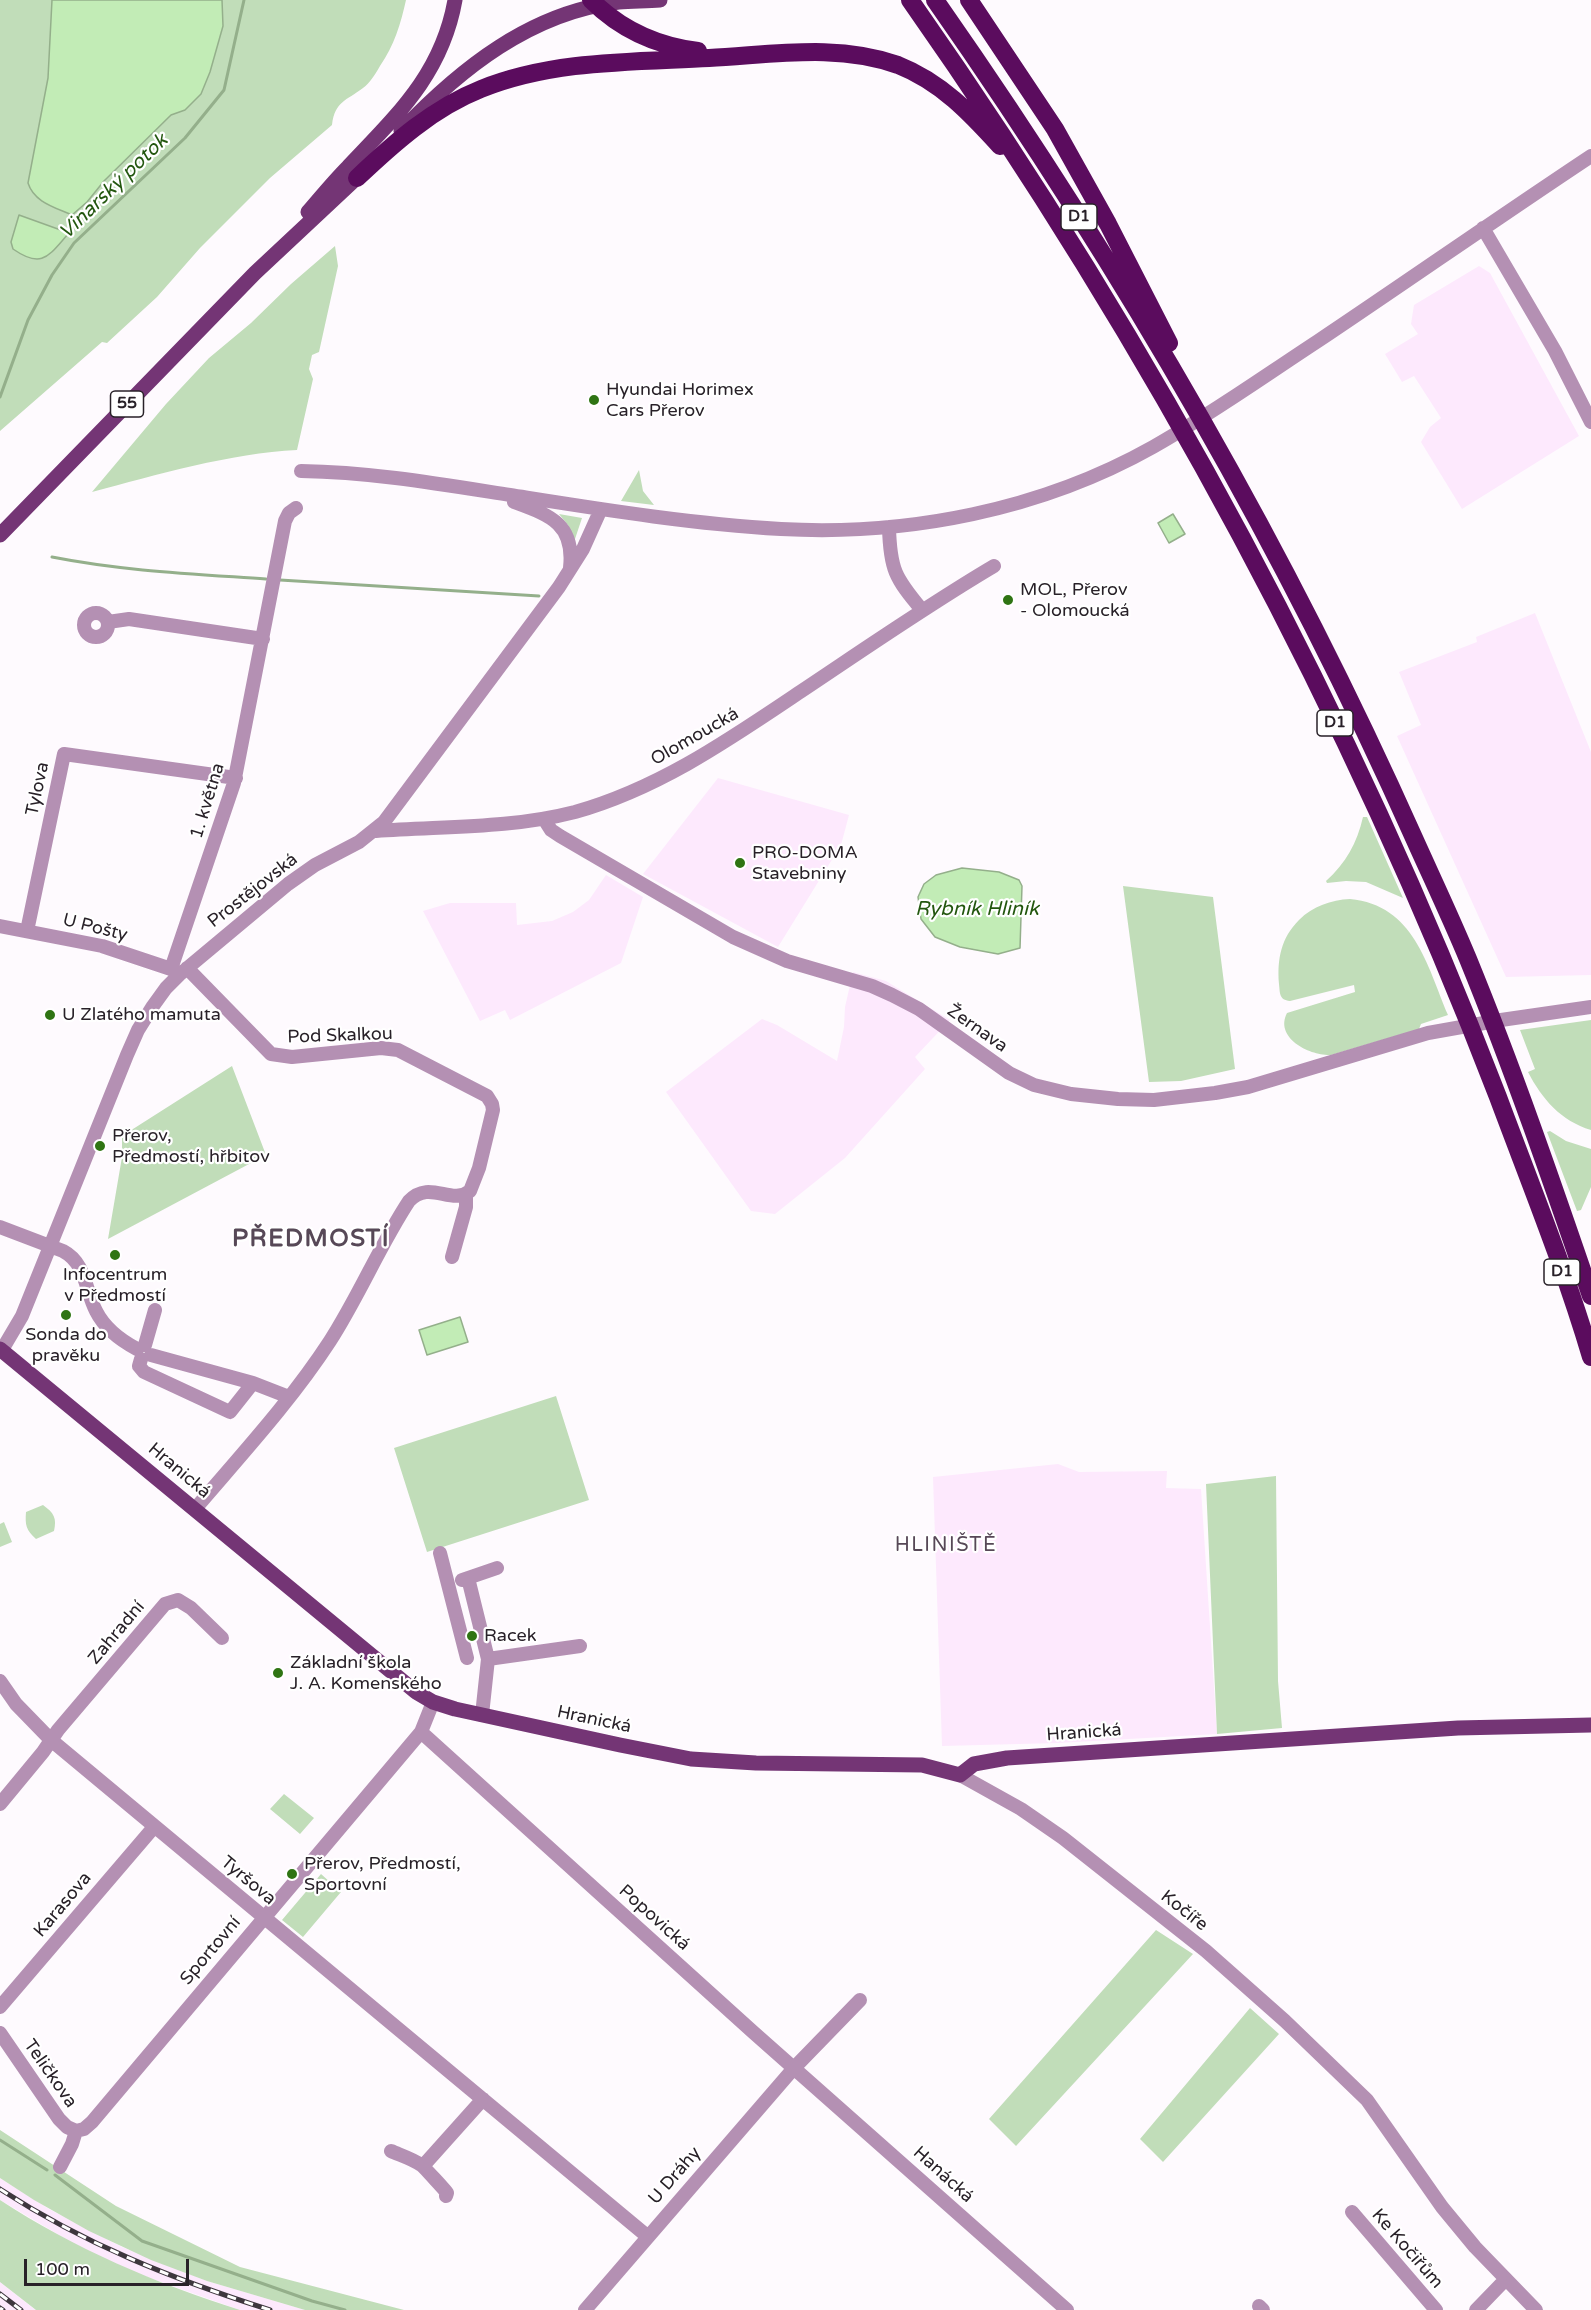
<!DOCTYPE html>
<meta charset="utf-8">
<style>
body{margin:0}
#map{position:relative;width:1591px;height:2310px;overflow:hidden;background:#fefafe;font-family:"Varela Round",sans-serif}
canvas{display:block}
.scale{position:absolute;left:24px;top:2259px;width:165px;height:27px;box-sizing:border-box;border:3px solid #282128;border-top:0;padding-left:8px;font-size:18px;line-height:21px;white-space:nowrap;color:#282128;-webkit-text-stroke:4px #fff;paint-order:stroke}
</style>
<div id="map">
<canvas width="1591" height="2310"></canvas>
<div class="scale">100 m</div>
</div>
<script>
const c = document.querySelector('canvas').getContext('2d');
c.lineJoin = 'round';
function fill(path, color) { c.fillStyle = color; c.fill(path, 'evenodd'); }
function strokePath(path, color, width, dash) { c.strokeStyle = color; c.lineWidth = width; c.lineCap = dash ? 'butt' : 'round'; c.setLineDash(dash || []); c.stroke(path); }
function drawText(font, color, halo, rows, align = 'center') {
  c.font = font + ' "Varela Round",sans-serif'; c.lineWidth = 4.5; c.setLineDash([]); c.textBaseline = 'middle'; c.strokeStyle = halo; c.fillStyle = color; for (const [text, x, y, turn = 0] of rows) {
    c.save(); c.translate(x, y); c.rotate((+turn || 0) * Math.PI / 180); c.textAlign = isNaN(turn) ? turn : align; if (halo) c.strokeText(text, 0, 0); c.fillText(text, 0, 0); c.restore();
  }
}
const built = new Path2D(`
 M1479,266L1490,273L1579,436L1462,509L1421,442L1430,427L1441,418L1414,376L1402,382L1385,354L1418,334L1411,324L1414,305Z
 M1535,613L1591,752V975L1506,977L1397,736L1421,725L1399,672L1477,642L1476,637Z
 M718,778L849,815L841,845L778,947L643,874Z
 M606,875L643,897L621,963L510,1020L505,1010L480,1021L423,911L450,903H516L517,925L552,921L573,912L589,900Z
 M853,972L886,981L950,1020L915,1057L925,1069L845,1158L775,1214L751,1211L666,1092L762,1019L777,1025L837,1061L844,1027L845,1007Z
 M1058,1464L1079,1472L1167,1471L1166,1488L1201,1489L1217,1734L1058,1743L942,1746L933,1477Z
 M0,2178L49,2209L122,2247L207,2281L305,2310H240L144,2276L81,2248L0,2200Z
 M0,2282L33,2308L36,2310H0Z`);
const green = new Path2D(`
 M0,0H52L48,78L28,183L87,202L104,181L171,115L185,110L201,94L210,72L223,26L222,0H406C401,23 394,46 380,66C376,73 370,83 363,88C346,101 335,101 332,125L270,178L200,248L157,297L107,343L102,342L0,431Z
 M335,246L338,266L319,352L312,355L309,369L313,379L297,450C231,453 156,475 92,492L166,404L209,358L251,323L291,284Z
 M639,470L643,491L654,505L621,501Z
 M559,514L582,518L574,542L568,525Z
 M1363,817H1367L1403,898L1366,882L1346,881L1327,883L1326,881C1346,863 1357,843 1363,817Z
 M1123,886L1213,897L1235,1069L1181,1081L1149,1082Z
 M1350,899C1414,905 1427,965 1448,1015L1421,1024L1419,1029L1331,1055C1310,1056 1274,1038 1287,1013L1355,992L1354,985L1290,1001C1279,1000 1280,993 1279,984C1277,959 1281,938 1299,920C1313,906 1331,900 1350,899Z
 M1591,1020V1130C1561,1121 1542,1099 1528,1072L1535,1069L1520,1030Z
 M232,1066L266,1155L108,1239L122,1157V1136Z
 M1550,1131L1566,1141L1591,1149V1187L1581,1210L1577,1211L1547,1132Z
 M556,1396L589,1500L427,1552L394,1448Z
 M1276,1476L1278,1681L1282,1728L1217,1734L1206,1484Z
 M43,1505C54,1513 57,1518 54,1531L36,1539C26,1530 25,1525 26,1512Z
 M4,1522L12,1542L0,1547V1524Z
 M284,1794L314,1818L300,1834L270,1809Z
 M321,1874L341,1892L303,1937L282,1920Z
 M1156,1930L1193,1954L1016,2146L989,2119Z
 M1250,2008L1279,2034L1163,2162L1140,2139Z
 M0,2130L116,2206L240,2267L404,2310H305L207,2281L151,2260L89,2231L34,2200L0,2178Z
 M0,2200C75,2249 155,2283 240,2310H36L0,2282Z`);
const water = new Path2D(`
 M52,0H222L223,26L210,72L201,94L185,110L171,115L104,181L87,202L72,215C54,207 34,202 28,183L48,78Z
 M19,215L69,233C49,255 43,270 13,249L11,242Z
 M1173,514L1185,534L1169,543L1158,523Z
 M962,868L999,872L1019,880L1022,886L1020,948L998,954L960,947L935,937L921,919L918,897L924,884L936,875Z
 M460,1317L468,1342L427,1355L419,1330Z`);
const stream = new Path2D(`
 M0,397L28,320L52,275L74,243L185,138L224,90L244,0
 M52,557C123,571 194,574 266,579
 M280,580L539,596
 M0,2140L47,2170
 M55,2175L142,2241L312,2301L345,2310`);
const minor = new Path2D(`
 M1483,228L1555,351L1591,422
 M301,471C371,472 440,484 510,495C599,509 690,524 781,529C908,536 1041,510 1153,447C1210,415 1263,377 1318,341C1409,280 1499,217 1591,156
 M514,502C549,515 575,523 570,568
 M889,527C890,569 895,578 922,610
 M84 625a12 12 0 1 1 24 0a12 12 0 1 1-24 0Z
 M108,622L129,619L263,639
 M544,819L551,830L560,836L733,937L787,961L872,986L892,995L919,1009L1009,1073L1034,1085L1071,1094L1118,1099L1154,1100L1215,1093L1248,1087L1428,1033L1501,1020L1591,1007
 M376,831C442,826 509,829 575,812C660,788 730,739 803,690C866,648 928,605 994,566
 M0,926L102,946L171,969L178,973
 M27,931L64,754L236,778
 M187,968L271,1054L292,1057L381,1048L398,1050L487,1096L492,1104L493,1110L479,1168L470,1191C451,1206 430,1179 409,1201C380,1245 359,1296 330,1341C291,1401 241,1455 195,1509
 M171,969L234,783L285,521L289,513L296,508
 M0,1227L63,1251C86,1263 85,1290 96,1311C105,1329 120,1340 137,1349
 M452,1257L466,1207V1194
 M145,1345L155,1310
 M2,1350L22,1316L127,1055L138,1030L153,1006L166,988L179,975L288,884L315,865L359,842L384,822L559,587L583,549L601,509
 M151,1355L253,1383L289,1397
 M141,1359L139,1366L144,1372L230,1412L253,1383
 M440,1553L467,1658
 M468,1578L488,1659L482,1715
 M462,1580L497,1568
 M488,1659L580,1646
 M0,1681L16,1704L51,1740L647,2236
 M421,1732L753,2032L1067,2310
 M960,1775L1021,1809L1063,1838L1206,1951L1285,2021L1367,2100L1442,2207L1475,2247L1536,2310
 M0,1804L43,1752L58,1730L165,1604L178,1600L191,1608L222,1638
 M0,2007L154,1827
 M0,2033L59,2119L67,2127L76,2131
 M76,2131L84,2129L92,2122L421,1732L433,1702
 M391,2151C400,2155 413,2159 421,2165C423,2166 446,2191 447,2193L446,2196
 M423,2166L483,2099
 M60,2167L72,2144L76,2131
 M1352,2212L1436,2310
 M1259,2306L1263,2310
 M585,2310L794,2068L860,2000
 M1476,2310L1506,2279`);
const major = new Path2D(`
 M401,131C460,69 531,12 619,2C633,1 647,1 660,0
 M308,212C321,197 334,181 348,167C397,115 442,74 455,0
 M0,535L255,273L364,171
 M0,1349L416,1692L433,1702L455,1709L620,1745L691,1759L756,1763L922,1765L960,1775L974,1764L1007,1758L1458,1728L1591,1725`);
const highway = new Path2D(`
 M591,0C621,30 657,46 698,51
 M910,0C1149,340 1349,709 1498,1097C1530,1183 1565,1269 1591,1357
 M935,0C1120,264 1283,544 1414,838C1432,878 1451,918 1468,959C1513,1069 1552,1182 1591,1296
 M969,0L1055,129L1108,224L1169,343
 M357,178C394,143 433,108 481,89C553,60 633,62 709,58C772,55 837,43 898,65C941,82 970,113 1000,146`);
const rail = new Path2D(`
 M0,2189C86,2245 173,2279 270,2310
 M0,2294L21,2310
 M0,2308L3,2310`);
const markers = [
 [594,400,6,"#2f7413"],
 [1008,600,6,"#2f7413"],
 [740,863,6,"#2f7413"],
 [50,1015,6,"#2f7413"],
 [100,1146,6,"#2f7413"],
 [115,1255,6,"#2f7413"],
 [66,1315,6,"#2f7413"],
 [472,1636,6,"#2f7413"],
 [278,1673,6,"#2f7413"],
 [292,1874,6,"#2f7413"]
];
const shields = [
 [1079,217,36],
 [127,404,33],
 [1335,723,36],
 [1562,1272,36]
];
const shieldNames = [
 ["D1",1079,217],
 ["55",127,404],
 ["D1",1335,723],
 ["D1",1562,1272]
];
const poiNames = [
 ["Hyundai Horimex",606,390],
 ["Cars Přerov",606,411],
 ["MOL, Přerov",1020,590],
 ["- Olomoucká",1020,611],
 ["PRO-DOMA",752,853],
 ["Stavebniny",752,874],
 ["U Zlatého mamuta",62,1015],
 ["Přerov,",112,1136],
 ["Předmostí, hřbitov",112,1157],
 ["Infocentrum",115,1275,"center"],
 ["v Předmostí",115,1296,"center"],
 ["Sonda do",66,1335,"center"],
 ["pravěku",66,1356,"center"],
 ["Racek",484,1636],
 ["Základní škola",290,1663],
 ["J. A. Komenského",290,1684],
 ["Přerov, Předmostí,",304,1864],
 ["Sportovní",304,1885]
];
const streetNames = [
 ["Olomoucká",695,737,-30],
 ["Tylova",38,789,-78],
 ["1. května",208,801,-73],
 ["Prostějovská",253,891,-38],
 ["U Pošty",95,928,14],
 ["Žernava",977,1029,35],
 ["Pod Skalkou",340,1036,-2],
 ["Hranická",179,1471,40],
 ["Zahradní",117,1633,-50],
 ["Hranická",594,1720,12],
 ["Hranická",1084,1733,-4],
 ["Tyršova",248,1881,40],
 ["Karasova",63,1905,-50],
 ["Kočíře",1184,1911,38],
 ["Popovická",654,1918,42],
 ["Sportovní",211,1951,-50],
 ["Teličkova",50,2074,55],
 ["Hanácká",943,2175,42],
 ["U Dráhy",675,2176,-49],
 ["Ke Kočiřům",1407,2249,49]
];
const waterNames = [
 ["Vinarský potok",114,187,-44],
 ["Rybník Hliník",977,910]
];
const neighbourhoodNames = [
 ["HLINIŠTĚ",946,1546]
];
const districtNames = [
 ["PŘEDMOSTÍ",311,1240]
];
fill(built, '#fde9fd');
fill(green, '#c1ddb9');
fill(water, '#c2ecb6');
strokePath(water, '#94af8b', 1.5);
strokePath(stream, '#94af8b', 3);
strokePath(minor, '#b490b3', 14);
strokePath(major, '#743575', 15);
strokePath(highway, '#5b0c5e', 18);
strokePath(rail, '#3e373e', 5);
strokePath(rail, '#fff', 3, [9]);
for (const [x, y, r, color] of markers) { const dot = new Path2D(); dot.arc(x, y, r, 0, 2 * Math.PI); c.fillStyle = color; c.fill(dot); strokePath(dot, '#fff', 2); }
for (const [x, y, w] of shields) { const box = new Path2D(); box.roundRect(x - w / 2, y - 13, w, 26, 4.5); c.fillStyle = '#fff'; c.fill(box); strokePath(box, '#282128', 1.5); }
drawText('bold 16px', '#282128', null, shieldNames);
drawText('18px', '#282128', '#fff', poiNames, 'left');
drawText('18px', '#282128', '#fff', streetNames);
drawText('italic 20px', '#23570f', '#fff', waterNames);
c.letterSpacing = '1.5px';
drawText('20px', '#574857', '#fff', neighbourhoodNames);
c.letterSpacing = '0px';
c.letterSpacing = '1.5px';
drawText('bold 24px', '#574857', '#fff', districtNames);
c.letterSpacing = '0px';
</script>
